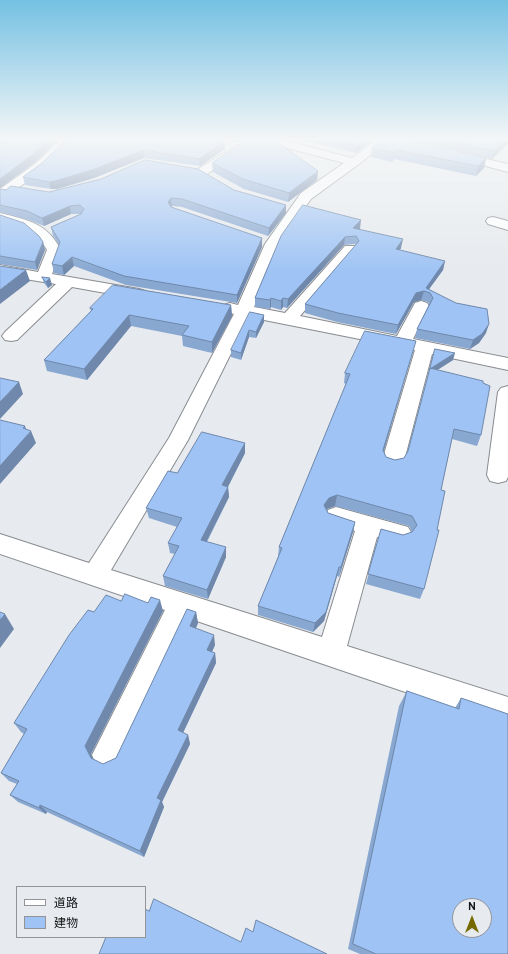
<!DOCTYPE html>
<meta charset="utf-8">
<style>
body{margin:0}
#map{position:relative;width:508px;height:954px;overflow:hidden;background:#e7eaee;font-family:Overpass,"Noto Sans JP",sans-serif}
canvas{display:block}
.legend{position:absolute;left:16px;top:886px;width:130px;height:52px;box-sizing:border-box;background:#e7eaee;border:1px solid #929498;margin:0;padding:5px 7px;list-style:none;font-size:12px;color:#131416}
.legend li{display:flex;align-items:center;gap:8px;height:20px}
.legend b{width:20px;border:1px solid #929498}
.north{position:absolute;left:452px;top:898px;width:40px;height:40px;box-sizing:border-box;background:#e7eaee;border:1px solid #929498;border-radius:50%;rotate:0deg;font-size:11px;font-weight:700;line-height:16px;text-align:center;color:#131416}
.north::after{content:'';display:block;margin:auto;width:14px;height:18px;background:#756a02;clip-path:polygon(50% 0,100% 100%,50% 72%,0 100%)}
</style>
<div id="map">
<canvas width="508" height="954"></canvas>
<ul class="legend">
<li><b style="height:5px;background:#fff"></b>道路</li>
<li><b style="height:11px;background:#9ec3f4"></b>建物</li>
</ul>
<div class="north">N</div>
</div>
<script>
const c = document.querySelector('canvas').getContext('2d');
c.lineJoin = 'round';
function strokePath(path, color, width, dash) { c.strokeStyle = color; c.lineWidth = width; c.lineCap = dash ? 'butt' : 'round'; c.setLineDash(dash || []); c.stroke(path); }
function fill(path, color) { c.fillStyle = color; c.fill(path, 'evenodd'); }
const street = new Path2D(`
 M62,139H74L43,170L4,198L0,199V189L35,164Z
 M260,139H279L352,158L378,139H390L359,164L311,199L279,244L254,307L285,313L345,246H355L357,249L300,316L397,336L415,303L421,301L427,303L429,306L413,339L508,358V370L432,354L404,461L401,467L393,469L385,467L382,461L415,350L249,317L188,440L111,570L322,637L355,531L328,522L324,516L328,510L336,507L408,527L412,534L408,541L400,544L377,537L347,646L508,697V727L188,618L119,766L108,771L97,766L92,755L165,610L0,554V534L89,563L169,438L234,314L224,311L222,308L224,305L230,303L238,305L265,244L301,193L344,163L261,141Z
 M237,145L241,146L243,148L241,150L206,175H198L196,172L198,169Z
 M456,152L508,164V172L452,157L450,155L452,153Z
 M0,213C28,220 47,223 61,250L52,274L139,289L145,291L147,294L145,297L139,299L72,287L17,340L11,341L5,340L2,336L5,332L56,284L0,275V265L38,272L47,250C37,231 19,226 0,221Z
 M493,217L508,221V230L488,224L486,221L488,218Z
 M508,386V477L506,481L498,483L490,481L487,475L498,392L501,388Z`);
const wall = new Path2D(`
 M67,139L225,141V149L200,166L144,158L94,178L57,189H51L25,185L23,177L42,163Z
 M218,139H244L237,142Z
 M298,139H375L356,153Z
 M411,139H508V143L492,159Z
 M372,148L486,158L484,168L476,176L394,159L393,162L371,157Z
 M212,163L318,171L317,180L288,202L244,189L213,172Z
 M0,189L49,192L234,190L286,205V213L268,236L182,207L172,206L171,207L262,247L237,303L126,285L74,266L64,275L54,273L52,264L59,245L53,236L51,227L81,214H71L44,226L29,220L0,212Z
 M0,215L43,242L45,250L37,270L0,264Z
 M360,229L359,230L401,248L400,250L445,261L443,270L429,289L486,333L479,343L470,349L415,338L417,329L429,304L428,302L421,300L414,302L396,334L337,322L305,313V304L356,246L355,244L344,245L287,308L283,307L281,310L271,307L270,309L255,307V298L281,236Z
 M42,277L52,285L48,288L44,283Z
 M231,305L232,316L212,353L183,346L182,336L131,326L87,380L47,371L44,360L91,311L90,308Z
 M264,315V322L256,338L249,337L241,360L231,357V350Z
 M435,349L453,360L437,370L483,383L481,435L477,446L452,439L441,490L424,589L420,599L366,584L381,529L403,535L412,532L409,526L335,506L327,509V510L328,513L355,522L353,532L339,577L337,576L324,621L313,632L258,615V606L278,557L279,547L346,384L344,383L345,373L413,351L383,451L386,457L395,460L404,458L408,451Z
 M245,443V453L228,487L229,497L207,542L226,557L208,599L165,586L163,576L175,554L170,553L168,543L177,527L149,518L146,508L177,473Z
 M121,601L163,611L91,754L93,760L103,764L116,758L196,612L198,623L196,628L215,645L212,652L215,653L216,663L183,733L188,735L190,744L162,802L164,807L144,857L47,812L46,814L18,802L10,795L17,784L9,781L1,773L24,734L21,732L14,723L94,612Z
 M407,691L455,708L461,698L508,954H360L348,949L399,706Z`);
const shadedWall = new Path2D(`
 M50,139H60L34,163L0,188V179Z
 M237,139H244L237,142Z
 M366,139H375L356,153L357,146Z
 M506,139H508V143L492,159L494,151Z
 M225,141V149L200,166L199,159Z
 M144,150V158L94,178L57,189H51L49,182Z
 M486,158L484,168L476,176L478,166Z
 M318,171L317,180L288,202L289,193Z
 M171,198L172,206L169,210L168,202Z
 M286,205V213L268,236L269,228Z
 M70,206L71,214L44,226L42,218Z
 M361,220L360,229L352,237L353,228Z
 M345,237L344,245L287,308L288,299Z
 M262,238V247L237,303V295Z
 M403,239L401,248L394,258L396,249Z
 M43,242L45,250L37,270L35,262Z
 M72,257L74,266L64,275L62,266Z
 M445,261L443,270L427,292L426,288Z
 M26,270L30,281L0,304V290Z
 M50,278L52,285L48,288L46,282Z
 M424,291L421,300L414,302L396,334L398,325L416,293Z
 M271,298V307L270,309V300Z
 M283,298V307L281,310V301Z
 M231,305L232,316L212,353V342Z
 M129,315L131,326L87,380L84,369Z
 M264,315V322L256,338V332Z
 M489,324L486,333L479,343L470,349L473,340Z
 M249,330V337L241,360V353Z
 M416,341L413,351L381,461L383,450Z
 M455,353L453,360L428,376L430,369Z
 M19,382L23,394L0,419V402Z
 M25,426L28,435L31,431L36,443L0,484V466Z
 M245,443V453L223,496L222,485Z
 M228,487L229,497L202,550L201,540Z
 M337,495L335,506L327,509L323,515L324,505L329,498Z
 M355,522L353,532L339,577L341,567Z
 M226,547V557L208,599L207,590Z
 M339,567L337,576L324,621L313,632L315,623Z
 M160,600L163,611L91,754L96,767L91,758L85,746Z
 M196,612L198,623L192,637L190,626Z
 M5,614L14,629L0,648V620Z
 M214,635L215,645L208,660L207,650Z
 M215,653L216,663L180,739L178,730Z
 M188,735L190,744L162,802L164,807L144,857L140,851L157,798Z
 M40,805L47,812L46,814L39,808Z`);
const building = new Path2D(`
 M0,139H50L32,155L0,179Z
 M67,139H214L225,141L199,159L144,150L92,170L55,181L49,182L23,177L42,163Z
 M250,139H273L318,171L289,193L243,179L212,163L243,142Z
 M329,139H366L357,146Z
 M383,139H409L486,158L478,166L395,150L394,153L372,148Z
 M443,139H506L494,151Z
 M145,160L198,169L234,190L286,205L269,228L182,199L171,198L168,202L171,207L262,238L237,295L124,276L72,257L62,266L52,264L60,242L51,227L81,214L84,209L80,205L70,206L42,218L27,211L0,205V189L6,190L11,186L49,192L101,179Z
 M303,205L361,220L353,228L403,239L396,249L445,261L426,288L456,303L487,309L489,324L482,334L473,340L417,329L433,298L430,293L424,291L416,293L398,325L338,313L305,304L359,241L356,236L345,237L288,299L283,298L281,301L271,298L270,300L255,298L281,236Z
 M0,215L24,223L39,236L43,242L35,262L0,256Z
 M0,266L26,270L0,290Z
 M42,277L50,278L46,282Z
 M113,285L231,305L212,342L182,335L189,326L129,315L84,369L44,360L93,309L90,308Z
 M250,312L264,315L256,332L249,330L241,353L231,350Z
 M365,331L416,341L383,450L386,457L395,460L404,458L408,451L430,368L483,381V383L490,386L481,435L454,429L441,490L445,491L437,530H439L424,589L368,574L381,529L403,535L412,532L417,525L412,516L337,495L329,498L324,505L328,513L355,522L341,567H339L326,612L315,623L258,606L282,548L279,547L350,374L345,373Z
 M435,349L455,353L430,369Z
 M0,378L19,382L0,402Z
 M0,420L25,426L23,428L31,431L0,466Z
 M202,432L245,443L222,485L228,487L201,540L226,547L207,590L163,576L179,546L168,543L182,518L146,508L168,471L177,473Z
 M125,594L148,603L151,597L160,600L85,746L91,758L103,764L116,758L187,609L196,612L190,626L214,635L207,650L215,653L178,730L188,735L157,798L161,800L140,851L40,805L39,808L10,795L19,781L1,773L27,729L14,723L69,635L88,610L94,612L106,595L121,601Z
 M0,612L5,614L0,620Z
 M407,691L459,709L461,698L508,714V954H376L353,944ZM460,906H484V930H460Z
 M154,899L241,942L246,928L253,932L256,920L327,954H99L106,937H145V909L149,911Z`);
strokePath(street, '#898c90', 2);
fill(street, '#fff');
fill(wall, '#88a8d2');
fill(shadedWall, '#6f88ab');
fill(building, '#9ec3f4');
strokePath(building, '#6f88ab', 1);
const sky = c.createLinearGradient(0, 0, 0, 273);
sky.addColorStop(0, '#74c1e2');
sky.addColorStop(0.51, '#f4f6f7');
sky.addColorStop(1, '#f4f6f700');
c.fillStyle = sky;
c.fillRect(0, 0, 508, 273);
</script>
